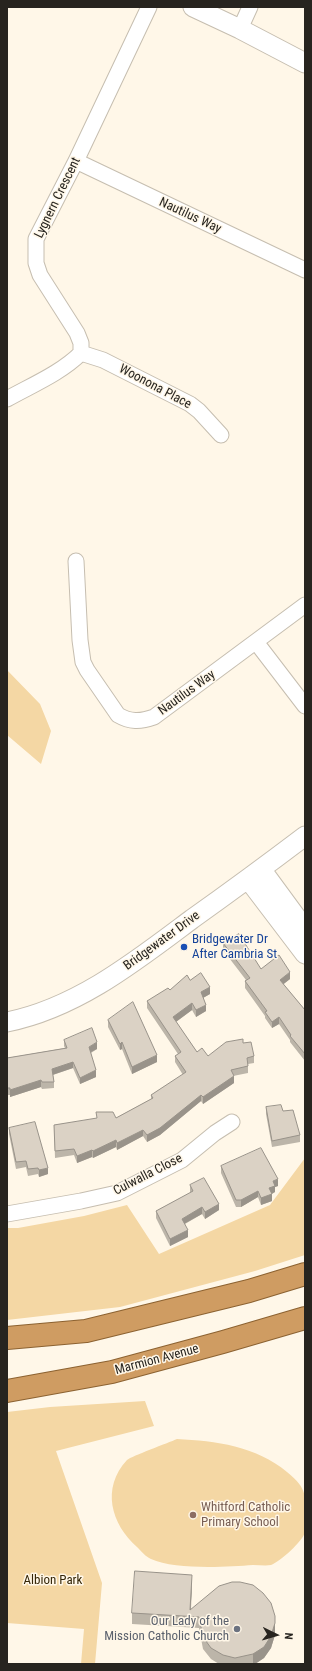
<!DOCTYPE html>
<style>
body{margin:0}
#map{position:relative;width:312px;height:1671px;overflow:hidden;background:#fff7e8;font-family:"Roboto Condensed",sans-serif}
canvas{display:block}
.frame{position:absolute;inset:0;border:8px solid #27241f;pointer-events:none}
.north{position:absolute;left:256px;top:1615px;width:40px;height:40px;-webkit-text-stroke:3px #fff7e8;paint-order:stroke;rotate:95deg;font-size:11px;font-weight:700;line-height:16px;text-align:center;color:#27241f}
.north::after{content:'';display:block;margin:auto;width:14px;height:18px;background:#27241f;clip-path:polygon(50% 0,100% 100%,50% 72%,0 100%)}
</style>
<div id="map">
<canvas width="312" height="1671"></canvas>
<div class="frame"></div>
<div class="north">N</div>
</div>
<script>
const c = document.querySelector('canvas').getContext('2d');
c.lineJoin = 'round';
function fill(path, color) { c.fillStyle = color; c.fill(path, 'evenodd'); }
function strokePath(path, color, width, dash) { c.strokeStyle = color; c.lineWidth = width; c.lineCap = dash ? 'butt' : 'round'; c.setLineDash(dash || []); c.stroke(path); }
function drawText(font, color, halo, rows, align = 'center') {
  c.font = font + ' "Roboto Condensed",sans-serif'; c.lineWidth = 3; c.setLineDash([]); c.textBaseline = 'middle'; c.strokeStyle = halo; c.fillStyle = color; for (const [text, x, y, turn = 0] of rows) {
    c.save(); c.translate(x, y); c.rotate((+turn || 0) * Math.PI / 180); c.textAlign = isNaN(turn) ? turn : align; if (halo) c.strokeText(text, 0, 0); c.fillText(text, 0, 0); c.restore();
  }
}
const green = new Path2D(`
 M7,670L40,704L51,731L41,764L7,735Z
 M305,1158V1255L255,1271L120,1307L7,1320V1228H18L84,1216L127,1205L159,1254L270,1205Z
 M145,1401L154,1426L56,1451L102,1583L95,1664H81L84,1629L7,1623V1412L50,1407Z
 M177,1439C216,1441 256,1446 287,1472C309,1490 305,1496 305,1522C305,1525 306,1529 305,1532C303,1541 280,1562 271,1565C266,1566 259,1565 253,1565C227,1567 174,1570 151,1559C146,1557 141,1551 137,1547C111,1524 101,1488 127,1460C132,1456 168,1443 177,1439Z`);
const minor = new Path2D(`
 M240,29L250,7
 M76,161L305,270
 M81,353L103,360L190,404L199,411L221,435
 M7,399C32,385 61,373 81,353V343L77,333L40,275L36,263V239L76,161L149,7
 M76,561L80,640L83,662L87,670L118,715C130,722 140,722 154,717L305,605
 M256,642L305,706
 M7,1214L81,1201L117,1193L182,1160L215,1133L232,1122`);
const tertiary = new Path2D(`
 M193,7L240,29L305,63
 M261,869L305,929
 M248,879L305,954
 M7,1022C77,1008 136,961 192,919C230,892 268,864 305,836`);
const trunk = new Path2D(`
 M7,1338L86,1331L249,1291L305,1274
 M7,1391L112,1372L223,1342L305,1318`);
const wall = new Path2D(`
 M223,943L261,969L290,979L283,984L305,1010V1061L290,1042V1040L279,1024L272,1028L265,1018V1016L245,988V981L246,980L223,950Z
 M190,980L210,994L203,998L206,1011L196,1017L192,1010L176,1022L197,1052L208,1056L243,1043L254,1056V1063L248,1064V1073L233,1076L234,1083L203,1104L201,1101L160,1135L147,1142L143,1136L117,1150L116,1147L93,1158L92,1157L77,1163L74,1155L55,1158L54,1125L116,1118L151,1099V1095L183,1075L175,1062V1056L178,1054L147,1008V1001Z
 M108,1020L157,1062L132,1074L122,1049L120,1050L108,1027Z
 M64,1040L97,1049L91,1053L96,1077L80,1084L73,1068L53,1075L54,1082V1088L42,1089L41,1087L10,1097V1095H7V1058L65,1048L64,1046Z
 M266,1107L283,1111L300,1135V1142L272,1147L266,1114Z
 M9,1128L48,1174L39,1177L38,1174L28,1176L26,1167L16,1169L9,1134Z
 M221,1166L278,1186L275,1187V1192L272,1194V1201L261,1205L258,1197L241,1207H236L221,1173Z
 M190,1185L219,1210L205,1219L202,1214L185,1224L188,1237L170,1246L156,1218V1211L190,1193Z
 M192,1586L191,1609L275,1635L271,1648L264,1658L255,1664H219L211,1659L203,1649L199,1628L132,1624V1613Z`);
const shadedWall = new Path2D(`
 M290,972V979L280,987V980Z
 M210,987V994L201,999V992Z
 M192,1003V1010L173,1024V1017Z
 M206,1005V1011L196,1017V1010Z
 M279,1017V1024L272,1028V1022Z
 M97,1042V1049L89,1053V1047Z
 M122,1042V1049L120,1050V1044Z
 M157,1055V1062L132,1074V1067Z
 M73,1062V1068L52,1075V1069Z
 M96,1070V1077L80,1084V1078Z
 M234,1076V1083L203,1104V1097Z
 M41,1080V1087L10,1097V1090Z
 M201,1095V1101L160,1135L147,1142V1135Z
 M143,1130V1136L117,1150V1143Z
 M116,1140V1147L93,1158V1151Z
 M92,1150V1157L77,1163V1156Z
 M48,1168V1174L39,1177V1170Z
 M278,1179V1186L275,1187V1192L269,1195V1188L273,1181Z
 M258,1191V1197L241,1207V1200Z
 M272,1194V1201L261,1205V1198Z
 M219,1204V1210L205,1219V1212Z
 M202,1207V1214L182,1225V1219Z
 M188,1230V1237L170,1246V1239Z
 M192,1575V1586L190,1616V1610Z
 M275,1623V1635L271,1648L264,1658L255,1664H253V1654Z`);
const building = new Path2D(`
 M239,934L261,969L279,955L290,972L280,980L305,1010V1054L290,1036L291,1035L279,1017L272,1022L265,1012L267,1011L245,981L250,978L223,943Z
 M201,973L210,987L201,992L206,1005L196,1010L192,1003L173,1017L197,1052L202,1048L208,1056L226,1042L243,1039V1043L251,1042L254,1056L247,1058L248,1066L231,1070L234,1076L203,1097L201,1095L160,1128L147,1135L143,1130L117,1143L116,1140L93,1151L92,1150L77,1156L74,1149L55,1151L54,1125L97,1118L96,1112H113L116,1118L153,1098L151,1095L186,1072L175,1056L181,1052L147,1001L168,988L170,990L187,975L190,980Z
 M133,1002L157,1055L132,1067L122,1042L120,1044L108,1020Z
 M92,1028L97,1042L89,1047L96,1070L80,1078L73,1062L52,1069L54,1082H42L41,1080L10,1090V1088H7V1058L67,1048L64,1040Z
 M281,1105L283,1111L293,1110L300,1135L272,1141L266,1107Z
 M35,1122L48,1168L39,1170L38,1168L28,1169L26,1161L16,1162L9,1128Z
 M261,1148L278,1179L273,1181L275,1186L269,1188L272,1194L261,1198L258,1191L241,1200H236L221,1166Z
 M204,1178L219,1204L205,1212L202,1207L182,1219L188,1230L170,1239L156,1211L193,1191L190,1185Z
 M135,1571L192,1575L190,1610L219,1586L232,1582H240L253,1585L263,1593L271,1603L275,1616V1623L271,1636L264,1647L253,1654L235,1658L223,1655L211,1648L203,1637L199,1617L132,1613Z`);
const markers = [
 [184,947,4,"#1a4fb4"],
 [193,1515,4,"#8d6e63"],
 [237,1629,4,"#6b7280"]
];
const streetNames = [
 ["Lygnern Crescent",58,198,-64],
 ["Nautilus Way",190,216,25],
 ["Woonona Place",155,387,28],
 ["Nautilus Way",187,693,-36],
 ["Bridgewater Drive",162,941,-36],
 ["Culwalla Close",148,1175,-27],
 ["Marmion Avenue",157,1360,-15]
];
const transitNames = [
 ["Bridgewater Dr",192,940],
 ["After Cambria St",192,955]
];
const educationNames = [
 ["Whitford Catholic",201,1508],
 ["Primary School",201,1523]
];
const parkNames = [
 ["Albion Park",53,1581]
];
const worshipNames = [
 ["Our Lady of the",229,1622],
 ["Mission Catholic Church",229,1637]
];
fill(green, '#f4d7a4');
strokePath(minor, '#c6beb0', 17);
strokePath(tertiary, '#c6beb0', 21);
strokePath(trunk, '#8c6231', 24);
strokePath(minor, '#fff', 15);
strokePath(tertiary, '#fff', 19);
strokePath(trunk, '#cf9c62', 22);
fill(wall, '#bcb5a9');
fill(shadedWall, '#99938a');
fill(building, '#dbd2c5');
strokePath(building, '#99938a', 1);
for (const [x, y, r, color] of markers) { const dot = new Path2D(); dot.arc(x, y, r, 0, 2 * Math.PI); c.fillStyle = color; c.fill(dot); strokePath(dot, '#fff7e8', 1.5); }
drawText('13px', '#27241f', '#fff7e8', streetNames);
drawText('13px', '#164399', '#fff7e8', transitNames, 'left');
drawText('13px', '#785e54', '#fff7e8', educationNames, 'left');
drawText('13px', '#352607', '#fff7e8', parkNames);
drawText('13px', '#5b616d', '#fff7e8', worshipNames, 'right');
</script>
